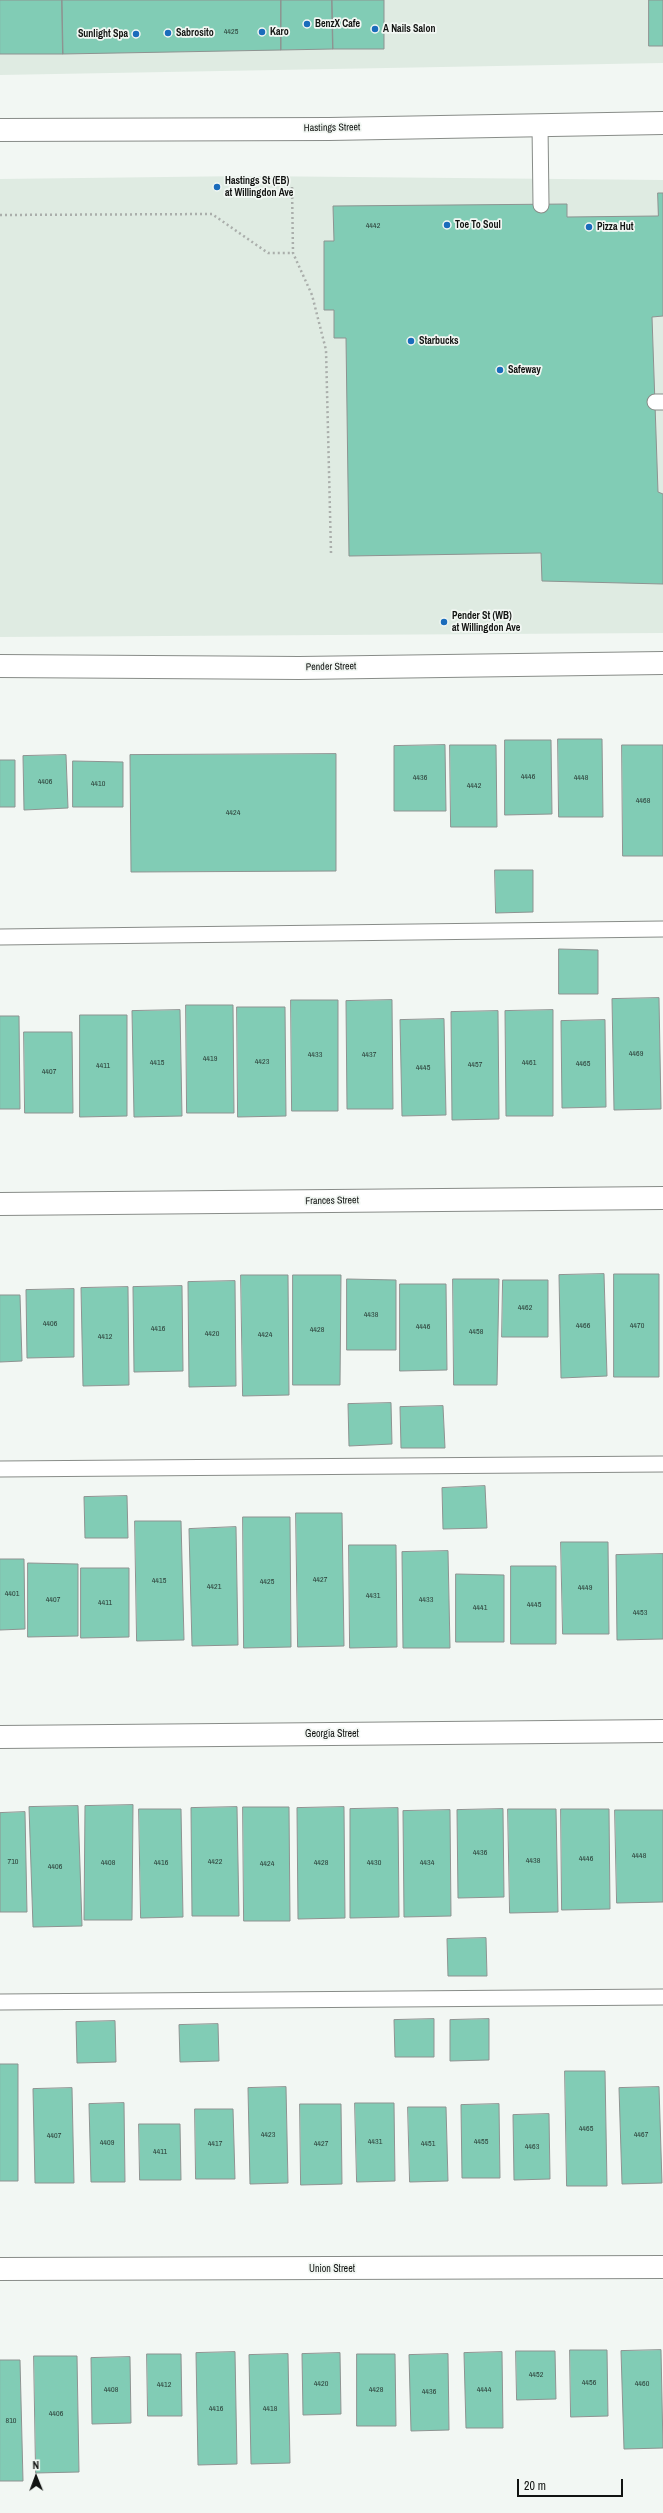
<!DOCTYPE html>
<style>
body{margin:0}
#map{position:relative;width:663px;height:2513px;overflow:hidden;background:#f2f7f3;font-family:"Archivo Narrow",sans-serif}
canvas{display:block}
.north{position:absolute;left:16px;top:2457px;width:40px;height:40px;-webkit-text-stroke:3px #f2f7f3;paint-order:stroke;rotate:359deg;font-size:11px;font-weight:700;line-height:16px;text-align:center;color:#111311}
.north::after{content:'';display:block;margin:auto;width:14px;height:18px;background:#111311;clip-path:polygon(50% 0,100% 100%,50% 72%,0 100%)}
.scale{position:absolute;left:517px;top:2479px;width:106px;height:18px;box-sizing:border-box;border:2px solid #111311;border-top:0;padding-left:5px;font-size:12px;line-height:14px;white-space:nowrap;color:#111311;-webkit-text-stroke:3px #f2f7f3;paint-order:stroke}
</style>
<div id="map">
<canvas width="663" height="2513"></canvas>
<div class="north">N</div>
<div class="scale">20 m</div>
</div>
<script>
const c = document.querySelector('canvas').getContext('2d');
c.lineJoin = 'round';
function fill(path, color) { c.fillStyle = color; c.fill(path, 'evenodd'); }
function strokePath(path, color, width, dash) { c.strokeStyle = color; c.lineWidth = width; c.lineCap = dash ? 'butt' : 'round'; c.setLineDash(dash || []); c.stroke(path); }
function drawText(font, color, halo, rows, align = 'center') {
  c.font = font + ' "Archivo Narrow",sans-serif'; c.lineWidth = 3.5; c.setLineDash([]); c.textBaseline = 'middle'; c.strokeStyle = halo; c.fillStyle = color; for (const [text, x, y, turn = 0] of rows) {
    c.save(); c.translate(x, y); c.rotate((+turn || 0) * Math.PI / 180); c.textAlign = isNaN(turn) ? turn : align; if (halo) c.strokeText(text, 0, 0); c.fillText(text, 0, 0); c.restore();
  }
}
const built = new Path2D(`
 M0,0H663V63L0,75Z
 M248,176L663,180V633L0,637V179Z`);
const building = new Path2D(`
 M0,0H62L63,54H0Z
 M62,0H281V50L63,54Z
 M281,0H332L333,49L281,50Z
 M332,0H384V49H333Z
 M649,0H663V46H649Z
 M658,193H663V316L652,317L658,492L663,494V584L542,581L541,553L349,556L346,338H334V310H324V241H334L333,206L567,204V217L658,216Z
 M558,739H602L603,817H559Z
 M505,740H551L552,814L505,815Z
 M445,745L446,811H394V746Z
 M450,745H496L497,827H451Z
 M622,745H663V856H623Z
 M336,754V871L131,872L130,755Z
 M66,755L68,808L24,810L23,756Z
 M0,760H15V807H0Z
 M73,761L123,762V807H73Z
 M495,870H533V912L496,913Z
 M559,949L598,950V994H559Z
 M659,998L661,1109L614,1110L612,999Z
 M291,1000H338V1111H292Z
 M392,1000L393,1109H347L346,1001Z
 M186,1005H233L234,1113H187Z
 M237,1007H285L286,1116L238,1117Z
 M180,1010L182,1116L134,1117L132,1011Z
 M553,1010V1116H506L505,1011Z
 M498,1011L499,1119L452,1120L451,1012Z
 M80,1015H127V1116L80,1117Z
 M0,1016H19L20,1109H0Z
 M444,1019L446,1115L402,1116L400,1020Z
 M605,1020L606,1107L562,1108L561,1021Z
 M24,1032H72L73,1113H25Z
 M604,1274L607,1376L561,1378L559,1275Z
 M614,1274H659V1377H614Z
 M241,1275H288L289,1395L243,1396Z
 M293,1275H341L340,1385H293Z
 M347,1279L396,1280V1350H347Z
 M453,1279H499L497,1385H454Z
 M503,1280H548V1337H502Z
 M235,1281L236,1386L189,1387L188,1282Z
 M400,1284H446L447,1370L400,1371Z
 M182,1286L183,1371L134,1372L133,1287Z
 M128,1287L129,1385L83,1386L81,1288Z
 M74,1289V1357L27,1358L26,1290Z
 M0,1295H20L22,1361L0,1362Z
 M391,1403L392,1444L349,1446L348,1404Z
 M443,1406L445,1448H401L400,1407Z
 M485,1486L487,1528L443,1529L442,1488Z
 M127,1496L128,1538H85L84,1497Z
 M296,1513H342L344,1646L298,1647Z
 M243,1517H290L291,1647L244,1648Z
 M135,1521H181L184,1640L137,1641Z
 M236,1527L238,1645L192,1646L189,1529Z
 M561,1542H608L609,1634H563Z
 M349,1545H396L397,1647L350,1648Z
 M448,1551L450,1648H403L402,1552Z
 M663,1554V1639L617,1640L616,1555Z
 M0,1559H24L25,1629L0,1630Z
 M28,1563L78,1564V1636L28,1637Z
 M511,1566H556V1644H511Z
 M81,1568H129V1637L81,1638Z
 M456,1574L504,1575V1642H456Z
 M133,1805L132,1920H84L85,1806Z
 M78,1806L82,1926L33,1927L29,1807Z
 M237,1807L239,1916H192L191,1808Z
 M243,1807H289L290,1921H244Z
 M344,1807L345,1918L298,1919L297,1808Z
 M398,1808L399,1917L350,1918V1809Z
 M139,1809H181L183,1917L141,1918Z
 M503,1809L504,1897L458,1898L457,1810Z
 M508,1809H556L558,1912L510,1913Z
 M561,1809H609L610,1909L562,1910Z
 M450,1810L451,1916L404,1917L403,1811Z
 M615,1810H663V1902L617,1903Z
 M25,1812L27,1912H0V1813Z
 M486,1938L487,1976H448L447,1939Z
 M434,2019V2057H395L394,2020Z
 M489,2019V2060L450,2061V2020Z
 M115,2021L116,2062L77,2063L76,2022Z
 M218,2024L219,2061L180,2062L179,2025Z
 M0,2064H18V2181H0Z
 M565,2071H605L607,2186H567Z
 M286,2087L288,2183L250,2184L248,2088Z
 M659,2087L662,2183L622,2184L619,2088Z
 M72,2088L74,2183H35L33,2089Z
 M124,2103L125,2182H91L89,2104Z
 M355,2103H394L395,2181L357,2182Z
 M300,2104H341L342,2184L301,2185Z
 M499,2104L500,2178H462L461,2105Z
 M408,2107H446L448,2181L410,2182Z
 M195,2109H233L235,2179H196Z
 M549,2114L550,2179L514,2180L513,2115Z
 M139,2124H180L181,2180H140Z
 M570,2350H607L608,2416L571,2417Z
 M661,2350L663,2448L624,2449L621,2351Z
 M516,2351H555L556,2399L517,2400Z
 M235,2352L237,2464L198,2465L196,2353Z
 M502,2352L503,2428H466L464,2353Z
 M340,2353L341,2414L303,2415L302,2354Z
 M147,2354H181L182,2416H148Z
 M288,2354L290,2463L251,2464L249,2355Z
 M357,2354H395L396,2426H357Z
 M448,2354L449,2430L411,2431L409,2355Z
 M34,2356H77L79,2472L36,2473Z
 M130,2357L131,2423L92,2424L91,2358Z
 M0,2360H20L23,2481H0Z`);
const path = new Path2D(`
 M292,187L293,253L312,295L326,350L331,553
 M0,215L212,214L268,253H293`);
const lane = new Path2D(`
 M540,125L541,205
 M655,402H663
 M0,937L663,929
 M0,1469L663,1464
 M0,2002L663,1997`);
const street = new Path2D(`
 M0,1204L663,1198
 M0,1737L663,1731
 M0,2269L663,2267`);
const secondary = new Path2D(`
 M0,666L299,668L663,663`);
const primary = new Path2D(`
 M0,130L329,129L663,123`);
const markers = [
 [307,24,4,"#1a6cbb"],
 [375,29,4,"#1a6cbb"],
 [262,32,4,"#1a6cbb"],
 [168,33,4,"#1a6cbb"],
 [136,34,4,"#1a6cbb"],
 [217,187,4,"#1a6cbb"],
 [447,225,4,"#1a6cbb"],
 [589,227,4,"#1a6cbb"],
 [411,341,4,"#1a6cbb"],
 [500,370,4,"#1a6cbb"],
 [444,622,4,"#1a6cbb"]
];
const numberNames = [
 ["4425",231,32],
 ["4442",373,226],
 ["4446",528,777],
 ["4436",420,778],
 ["4448",581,778],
 ["4406",45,782],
 ["4410",98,784],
 ["4442",474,786],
 ["4468",643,801],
 ["4424",233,813],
 ["4469",636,1054],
 ["4433",315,1055],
 ["4437",369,1055],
 ["4419",210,1059],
 ["4423",262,1062],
 ["4415",157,1063],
 ["4461",529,1063],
 ["4465",583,1064],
 ["4457",475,1065],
 ["4411",103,1066],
 ["4445",423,1068],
 ["4407",49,1072],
 ["4462",525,1308],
 ["4438",371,1315],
 ["4406",50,1324],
 ["4466",583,1326],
 ["4470",637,1326],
 ["4446",423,1327],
 ["4416",158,1329],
 ["4428",317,1330],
 ["4458",476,1332],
 ["4420",212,1334],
 ["4424",265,1335],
 ["4412",105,1337],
 ["4427",320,1580],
 ["4415",159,1581],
 ["4425",267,1582],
 ["4421",214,1587],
 ["4449",585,1588],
 ["4401",12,1594],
 ["4431",373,1596],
 ["4407",53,1600],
 ["4433",426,1600],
 ["4411",105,1603],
 ["4445",534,1605],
 ["4441",480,1608],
 ["4453",640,1613],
 ["4436",480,1853],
 ["4448",639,1856],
 ["4446",586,1859],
 ["4438",533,1861],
 ["710",13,1862],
 ["4422",215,1862],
 ["4408",108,1863],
 ["4416",161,1863],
 ["4428",321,1863],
 ["4430",374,1863],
 ["4434",427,1863],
 ["4424",267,1864],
 ["4406",55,1867],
 ["4465",586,2129],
 ["4423",268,2135],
 ["4467",641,2135],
 ["4407",54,2136],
 ["4431",375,2142],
 ["4455",481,2142],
 ["4409",107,2143],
 ["4417",215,2144],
 ["4427",321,2144],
 ["4451",428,2144],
 ["4463",532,2147],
 ["4411",160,2152],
 ["4452",536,2375],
 ["4456",589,2383],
 ["4420",321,2384],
 ["4460",642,2384],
 ["4412",164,2385],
 ["4408",111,2390],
 ["4428",376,2390],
 ["4444",484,2390],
 ["4436",429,2392],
 ["4416",216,2409],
 ["4418",270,2409],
 ["4406",56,2414],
 ["810",11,2421]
];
const poiNames = [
 ["BenzX Cafe",315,24],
 ["A Nails Salon",383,29],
 ["Karo",270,32],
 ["Sabrosito",176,33],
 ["Sunlight Spa",128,34,"right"],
 ["Hastings St (EB)",225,181],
 ["at Willingdon Ave",225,193],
 ["Toe To Soul",455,225],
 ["Pizza Hut",597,227],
 ["Starbucks",419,341],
 ["Safeway",508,370],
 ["Pender St (WB)",452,616],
 ["at Willingdon Ave",452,628]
];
const streetNames = [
 ["Hastings Street",332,128,-1],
 ["Pender Street",331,667,-1],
 ["Frances Street",332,1201,-1],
 ["Georgia Street",332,1734],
 ["Union Street",332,2269]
];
fill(built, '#dfebe2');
fill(building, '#81ccb5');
strokePath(building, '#8e9391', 1);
strokePath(lane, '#888c88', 17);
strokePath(street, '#888c88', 24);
strokePath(secondary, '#888c88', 24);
strokePath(primary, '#888c88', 24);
strokePath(path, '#aaaeab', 2.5, [2, 3]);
strokePath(lane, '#fff', 15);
strokePath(street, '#fff', 22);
strokePath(secondary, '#fff', 22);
strokePath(primary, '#fff', 22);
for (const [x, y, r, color] of markers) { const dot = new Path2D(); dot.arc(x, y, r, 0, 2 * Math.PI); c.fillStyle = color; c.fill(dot); strokePath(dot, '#f2f7f3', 1.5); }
drawText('8px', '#2d413a', null, numberNames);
drawText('bold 10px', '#111311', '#f2f7f3', poiNames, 'left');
drawText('10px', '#111311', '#f2f7f3', streetNames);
</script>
